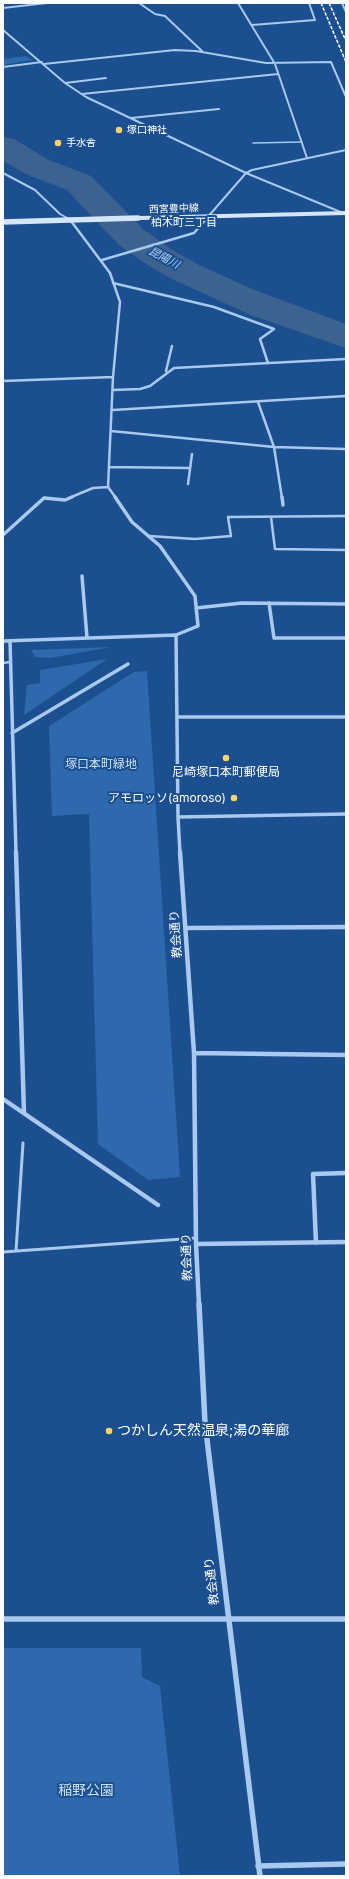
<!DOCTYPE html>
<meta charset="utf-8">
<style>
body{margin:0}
#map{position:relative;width:349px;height:1879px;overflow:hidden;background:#1b4f8f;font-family:Inter,sans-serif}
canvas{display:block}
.frame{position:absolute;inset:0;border:4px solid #fff;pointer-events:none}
</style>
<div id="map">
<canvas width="349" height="1879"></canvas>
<div class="frame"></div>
</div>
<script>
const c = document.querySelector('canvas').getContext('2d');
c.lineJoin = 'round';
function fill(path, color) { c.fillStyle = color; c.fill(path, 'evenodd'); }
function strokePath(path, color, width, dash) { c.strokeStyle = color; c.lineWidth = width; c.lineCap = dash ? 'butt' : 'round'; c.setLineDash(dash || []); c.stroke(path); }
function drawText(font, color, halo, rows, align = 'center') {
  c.font = font + ' Inter,"Noto Sans JP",sans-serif'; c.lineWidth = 4; c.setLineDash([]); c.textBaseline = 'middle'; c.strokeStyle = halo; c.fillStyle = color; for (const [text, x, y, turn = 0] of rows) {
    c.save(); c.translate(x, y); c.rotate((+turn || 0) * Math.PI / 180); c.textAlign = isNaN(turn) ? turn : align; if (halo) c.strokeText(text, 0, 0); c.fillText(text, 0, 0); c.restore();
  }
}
const green = new Path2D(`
 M26,56L33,60L3,65V59Z
 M111,647L50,658L35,657L31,650Z
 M107,659L24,715L27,685L40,683V670Z
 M147,671L180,1177L148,1180L98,1144L89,814L52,816L49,726L134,672Z
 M3,1648H141L142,1677L160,1686L180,1876H3Z`);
const river = new Path2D(`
 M3,137L14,139L49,160L91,176L143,229L174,251L199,265L252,289L346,324V348L253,316L174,280L149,266L118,244L67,190L26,174L3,161Z`);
const laneFar2 = new Path2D(`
 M253,143L302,142`);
const laneFar1 = new Path2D(`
 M271,517L275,549L346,550
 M149,536L195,539L231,536L228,517L346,516
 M3,663L10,662`);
const lane = new Path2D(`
 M16,1251L23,1143
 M3,1252L196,1238`);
const streetFar4 = new Path2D(`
 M139,3L155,14L165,16L203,52
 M238,3L275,64L307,158
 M342,3L346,12
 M3,8L47,3
 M252,25L315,20L309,3
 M3,30L65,83L86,97L246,173L343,213
 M44,64L175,50L196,51L266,63L331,62L346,97
 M3,67L42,62
 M65,83L106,78
 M82,94L278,74
 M131,118L219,109
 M3,173L35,190L60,214L69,219
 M206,219L246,173L252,170L346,150`);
const streetFar3 = new Path2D(`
 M67,218L71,221L110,273L120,302L113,377L108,487L116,498
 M102,260L194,233L207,218
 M113,283L214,307L274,329L260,339L268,363
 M166,371L172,346
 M3,381L113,377
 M113,390L140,389L150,386L174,368L346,359
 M258,402L274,447L282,498
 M113,410L346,396
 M111,431L274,447L346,449
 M109,467L189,468
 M188,484L192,454
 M44,498H46
 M69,498L93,488L108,487`);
const streetFar2 = new Path2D(`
 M282,497L283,505
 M3,535L44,498L65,500L72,497
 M82,576L87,638
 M269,603L274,638H346
 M196,608L242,603L346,604
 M176,635L178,817L180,853
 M3,641L176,635L198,626L195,596L160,546L132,522L115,497
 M10,641L16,853
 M177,717H346
 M12,733L128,664
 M178,817L346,814`);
const streetFar1 = new Path2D(`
 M16,852L24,1113
 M180,852L194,1053L196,1244L199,1305
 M186,928L346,927
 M194,1053L346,1055
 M3,1099L158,1205
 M316,1243L313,1174L346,1173
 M196,1244L346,1242`);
const street = new Path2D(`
 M199,1304L205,1423L260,1876
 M3,1619H346
 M258,1866L346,1864`);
const secondaryFar1 = new Path2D(`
 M99,219L346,213`);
const secondary = new Path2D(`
 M3,222L138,218`);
const rail = new Path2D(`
 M321,3L346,62
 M329,3L346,41`);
const markers = [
 [119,130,4,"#ffd166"],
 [58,143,4,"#ffd166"],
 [226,758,4,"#ffd166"],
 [234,798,4,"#ffd166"],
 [109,1431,4,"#ffd166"]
];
const farPoinames = [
 ["塚口神社",127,130],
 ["手水舎",66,143]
];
const farStreetnames = [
 ["西宮豊中線",174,209,-2]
];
const farNeighbourhoodnames = [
 ["柏木町三丁目",184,223]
];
const farWaternames = [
 ["昆陽川",164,258,28]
];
const parkNames = [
 ["塚口本町緑地",101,764]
];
const poiNames = [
 ["尼崎塚口本町郵便局",226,772],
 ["アモロッソ(amoroso)",226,798,"right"]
];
const streetNames = [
 ["教会通り",176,934,-94],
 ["教会通り",187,1257,-92],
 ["教会通り",212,1581,-97]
];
const nearPoinames = [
 ["つかしん天然温泉;湯の華廊",117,1431]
];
const nearParknames = [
 ["稲野公園",86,1791]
];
fill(green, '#2e69ad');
fill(river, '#3c6290');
strokePath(laneFar2, '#a9c9ee', 1.5);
strokePath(laneFar1, '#a9c9ee', 2.5);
strokePath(lane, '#a9c9ee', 3);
strokePath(streetFar4, '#a9c9ee', 2);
strokePath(streetFar3, '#a9c9ee', 2.5);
strokePath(streetFar2, '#a9c9ee', 3.5);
strokePath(streetFar1, '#a9c9ee', 4.5);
strokePath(street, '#a9c9ee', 5.5);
strokePath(secondaryFar1, '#d6e6fa', 4);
strokePath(secondary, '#d6e6fa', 5.5);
strokePath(rail, '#fff', 1.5, [3.5, 1.5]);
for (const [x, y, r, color] of markers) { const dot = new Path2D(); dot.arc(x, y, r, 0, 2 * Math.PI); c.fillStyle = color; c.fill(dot); strokePath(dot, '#1b4f8f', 1.5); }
drawText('10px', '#fff', '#1b4f8f', farPoinames, 'left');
drawText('10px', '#fff', '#1b4f8f', farStreetnames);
drawText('11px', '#fff', '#1b4f8f', farNeighbourhoodnames);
drawText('italic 11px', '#b5d3f5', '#1b4f8f', farWaternames);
drawText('12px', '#cfe3fa', '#1b4f8f', parkNames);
drawText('12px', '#fff', '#1b4f8f', poiNames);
drawText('12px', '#fff', '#1b4f8f', streetNames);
drawText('14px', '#fff', '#1b4f8f', nearPoinames, 'left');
drawText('14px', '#cfe3fa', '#1b4f8f', nearParknames);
</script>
